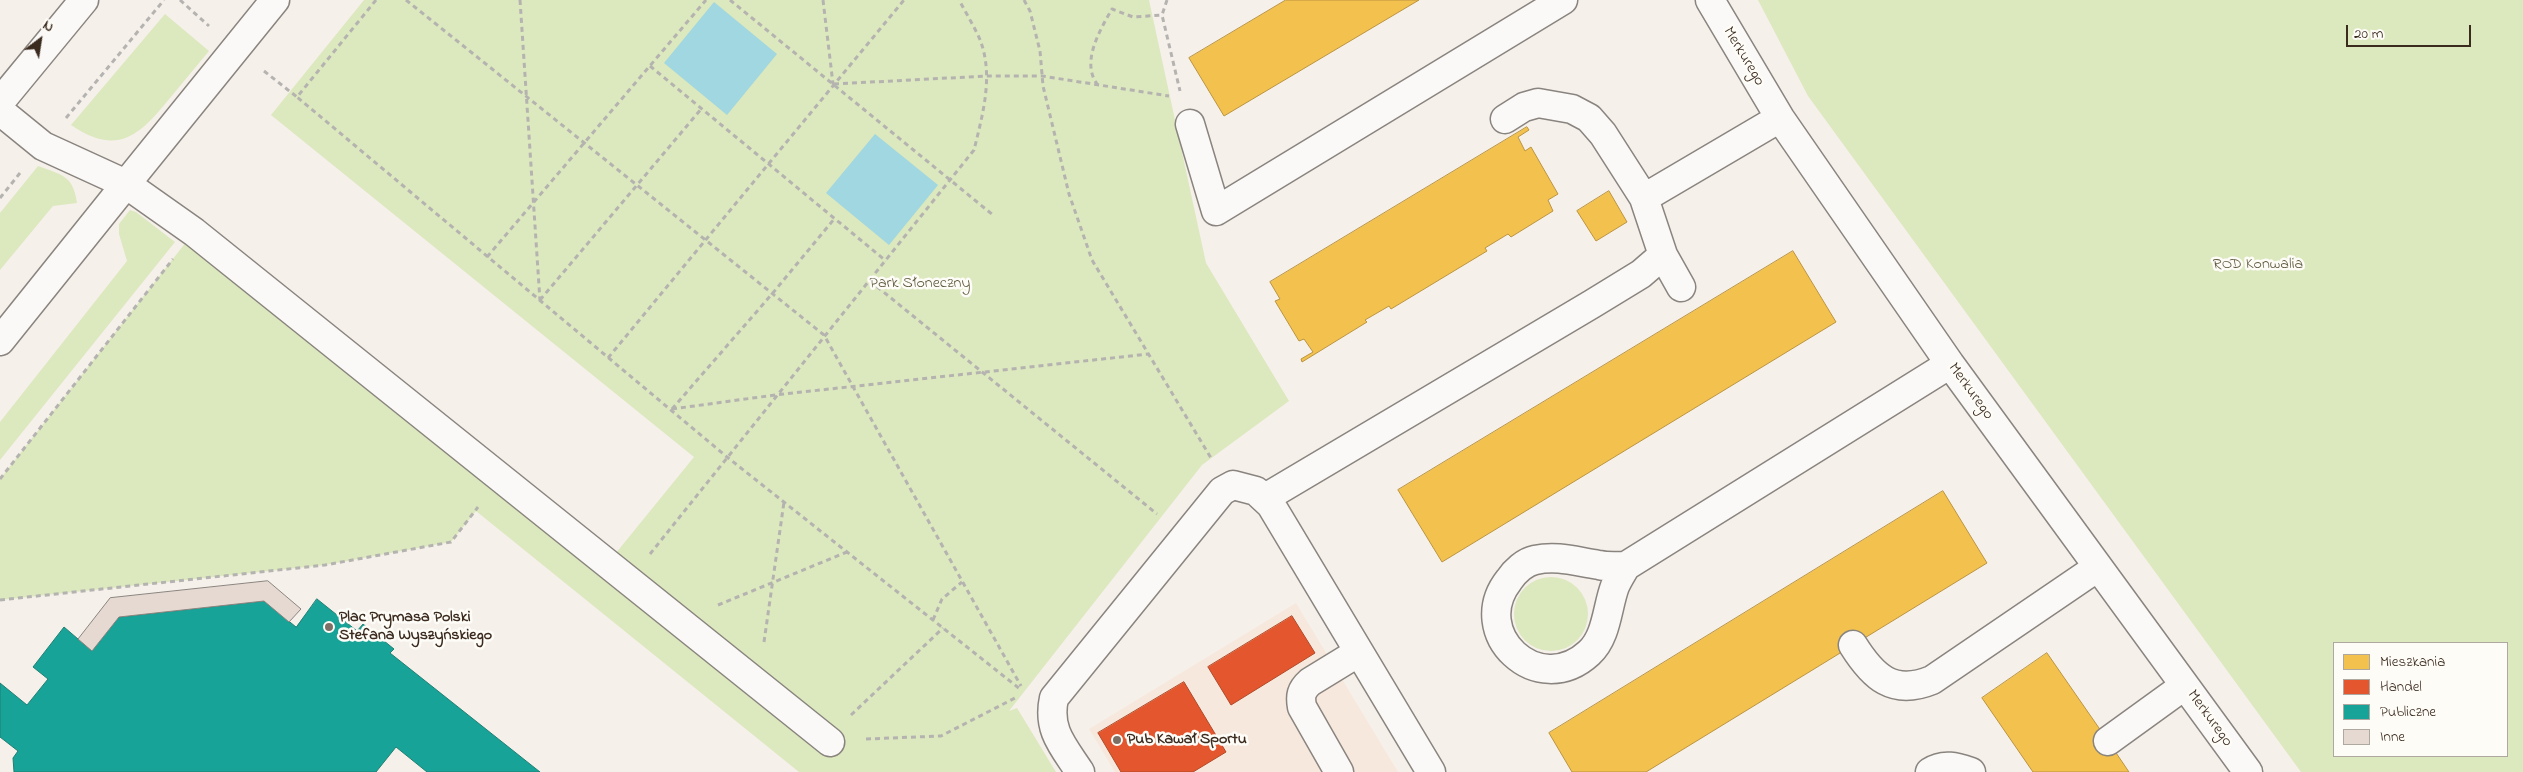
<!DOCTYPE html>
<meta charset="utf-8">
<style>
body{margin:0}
#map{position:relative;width:2523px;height:772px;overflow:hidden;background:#f6f0eb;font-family:"Indie Flower",sans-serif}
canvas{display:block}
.legend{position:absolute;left:2333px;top:642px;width:175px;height:115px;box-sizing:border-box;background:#fdfcf7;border:1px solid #afa8a0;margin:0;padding:6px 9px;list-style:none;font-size:15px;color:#3b2a1e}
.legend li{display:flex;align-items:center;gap:10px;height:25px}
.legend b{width:25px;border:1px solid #afa8a0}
.north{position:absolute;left:15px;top:15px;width:50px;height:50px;-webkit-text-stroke:4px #fdfcf7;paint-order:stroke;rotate:31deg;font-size:14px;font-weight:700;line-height:20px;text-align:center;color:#3b2a1e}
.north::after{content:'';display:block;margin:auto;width:18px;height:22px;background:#3b2a1e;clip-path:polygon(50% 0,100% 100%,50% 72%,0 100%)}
.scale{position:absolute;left:2346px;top:25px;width:125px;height:22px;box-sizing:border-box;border:2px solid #3b2a1e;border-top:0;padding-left:6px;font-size:15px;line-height:18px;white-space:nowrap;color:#3b2a1e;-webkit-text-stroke:4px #fdfcf7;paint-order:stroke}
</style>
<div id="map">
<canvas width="2523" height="772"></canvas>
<ul class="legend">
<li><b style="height:14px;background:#f2c14e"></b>Mieszkania</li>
<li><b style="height:14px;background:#e4572e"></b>Handel</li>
<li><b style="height:14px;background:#17a398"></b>Publiczne</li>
<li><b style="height:14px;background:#e6d9d2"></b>Inne</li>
</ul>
<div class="north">N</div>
<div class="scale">20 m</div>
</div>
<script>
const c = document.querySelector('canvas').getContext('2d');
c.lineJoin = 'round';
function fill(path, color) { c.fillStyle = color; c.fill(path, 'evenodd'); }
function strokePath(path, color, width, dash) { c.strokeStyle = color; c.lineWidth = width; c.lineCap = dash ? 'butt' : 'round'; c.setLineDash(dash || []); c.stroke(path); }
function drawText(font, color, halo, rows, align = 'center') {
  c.font = font + ' "Indie Flower",sans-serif'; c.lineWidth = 5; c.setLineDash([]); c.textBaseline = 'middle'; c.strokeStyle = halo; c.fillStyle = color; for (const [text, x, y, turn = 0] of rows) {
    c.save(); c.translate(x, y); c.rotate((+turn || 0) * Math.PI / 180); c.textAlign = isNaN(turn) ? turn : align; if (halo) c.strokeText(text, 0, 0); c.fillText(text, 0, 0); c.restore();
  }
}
const built = new Path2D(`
 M1296,603L1398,772H1115L1089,729Z`);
const green = new Path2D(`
 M364,0H1149L1206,263L1289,401L1202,465L1009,711L1017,708L1056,772H799L476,511L451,542L325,565L0,600V479L194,232L607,564L694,457L271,115Z
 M1758,0H2523V772H2301L1808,96ZM2334,643H2507V756H2334Z
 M165,14L209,51C196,67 183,82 170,98C140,135 118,157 71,125Z
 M38,166C62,175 73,175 77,203L53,206L0,270V213Z
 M130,210L136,212L175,242L0,460V422L127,261L119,234V224Z
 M1514 614a37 37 0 1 1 74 0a37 37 0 1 1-74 0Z`);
const water = new Path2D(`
 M714,2L777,54L727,115L664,63Z
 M875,134L938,185L889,245L826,193Z`);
const homes = new Path2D(`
 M1286,0H1419L1224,116L1189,58Z
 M1527,127L1529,130L1518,137L1525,151L1531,147L1558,194L1548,200L1553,211L1511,237L1508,234L1485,248L1487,251L1391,309L1389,306L1365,320L1367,322L1302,362L1301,359L1313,352L1304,339L1299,341L1275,301L1280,299L1270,282Z
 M1609,191L1627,222L1596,241L1577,211Z
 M1793,251L1836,322L1442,562L1398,490Z
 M1943,491L1987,563L1646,772H1572L1549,733Z
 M2047,653L2108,741L2129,772H2033L1982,698Z`);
const shops = new Path2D(`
 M1292,616L1315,653L1231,705L1208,667Z
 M1184,682L1226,752L1193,772H1121L1098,733Z`);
const public = new Path2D(`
 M317,599L357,631L363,624L394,649L390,653L540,772H427L396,747L376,772H14L13,758L18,751L0,737V683L27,705L48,679L33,667L64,627L92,651L119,617L264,601L296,627Z`);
const building = new Path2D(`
 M268,581L301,609L289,622L264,601L119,617L92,651L78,639L110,598Z`);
const path = new Path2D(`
 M180,0L209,26
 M376,0L297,97L727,457L1020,689
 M406,0L824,335L1021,686
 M520,0L540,301
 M730,0L993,215
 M823,0L833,84
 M1024,0L1030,11L1040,51L1043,86L1069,194L1092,260L1211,458
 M1167,0L1162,15L1180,91
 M650,66L886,261
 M264,71L297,97
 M834,84L987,76H1042L1169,96
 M1098,85C1080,63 1100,30 1112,9L1133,17L1162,15
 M66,118L164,0
 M0,198L20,173
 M487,257L706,0
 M870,281L1157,514
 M540,300L702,108
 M608,358L904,0
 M672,409L775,395L1148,354
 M672,409L772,294L835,218
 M0,479L173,259
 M650,554L974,150C983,113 995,72 978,35C972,23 965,11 959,0
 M0,600L325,565L451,542L478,507
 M718,605L847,552
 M933,620L942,599L962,582
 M764,642L784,502
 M851,715L943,628
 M866,739L941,736L1017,697`);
const minor = new Path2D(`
 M1710,0L1780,118L1950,364L2248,772
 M0,102L84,0
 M0,111L43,146L126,184L275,0
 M1505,119L1524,107L1538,103L1572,109L1589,118L1603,134L1644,198L1663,255L1681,287
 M1190,124L1216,211L1563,0
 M1644,198L1780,118
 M0,341L126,184L194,232L830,742
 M1265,498L1592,304L1641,274L1663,255
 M1626,566C1617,566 1608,567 1599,565C1577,562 1558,555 1535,560C1525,562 1515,571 1509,580C1467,633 1538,700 1589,653C1607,637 1607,607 1615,586C1618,579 1622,573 1626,566L1950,364
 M1853,645C1873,677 1893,696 1932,680L2098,567
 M2108,741L2184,686
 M1080,772C1063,746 1047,730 1054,698L1222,491L1233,485L1256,491L1271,505L1431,772
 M1339,772L1302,707C1300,696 1301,690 1310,682L1359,652
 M1930,772C1944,763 1956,767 1971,772`);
const markers = [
 [329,627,5,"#7c6f66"],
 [1117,740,5,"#7c6f66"]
];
const streetNames = [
 ["Merkurego",1743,57,59],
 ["Merkurego",1970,392,54],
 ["Merkurego",2209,719,54]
];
const parkNames = [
 ["ROD Konwalia",2258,265],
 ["Park Słoneczny",920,284]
];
const poiNames = [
 ["Plac Prymasa Polski",339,618],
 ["Stefana Wyszyńskiego",339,636],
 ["Pub Kawał Sportu",1127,740]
];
fill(built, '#f7e8dd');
fill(green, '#dce8be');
fill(water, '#a1d7e0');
fill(homes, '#f2c14e');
strokePath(homes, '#bb9440', 1);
fill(shops, '#e4572e');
strokePath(shops, '#b14a29', 1);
fill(public, '#17a398');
strokePath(public, '#227f73', 1);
fill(building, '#e6d9d2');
strokePath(building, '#8a847f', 1);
strokePath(minor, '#8a847f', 31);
strokePath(path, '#b5b3b0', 3, [5, 4]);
strokePath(minor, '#faf9f7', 28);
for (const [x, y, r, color] of markers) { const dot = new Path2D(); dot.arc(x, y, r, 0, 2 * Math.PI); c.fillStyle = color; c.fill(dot); strokePath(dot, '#fdfcf7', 2); }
drawText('16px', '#3b2a1e', '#fdfcf7', streetNames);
drawText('16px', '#5e583d', '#fdfcf7', parkNames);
drawText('bold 16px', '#3b2a1e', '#fdfcf7', poiNames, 'left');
</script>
